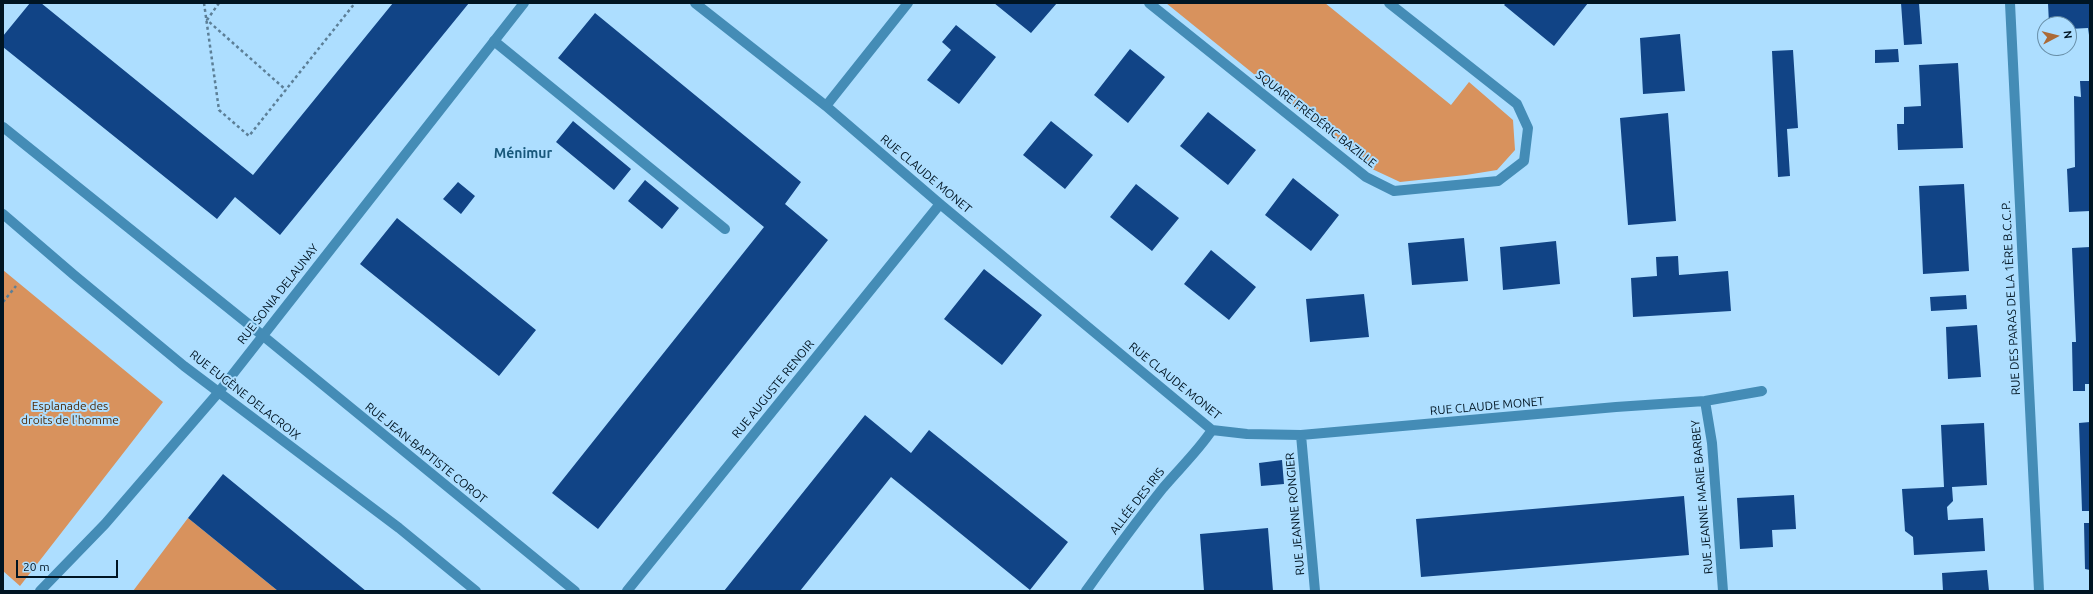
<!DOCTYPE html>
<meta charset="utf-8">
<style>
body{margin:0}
#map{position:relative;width:2093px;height:594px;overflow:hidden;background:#addeff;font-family:Ubuntu,sans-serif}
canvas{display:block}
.frame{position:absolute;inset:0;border:4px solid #001523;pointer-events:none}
.north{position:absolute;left:2037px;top:16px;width:40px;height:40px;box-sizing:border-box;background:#addeff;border:1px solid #688ea7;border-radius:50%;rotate:83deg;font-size:11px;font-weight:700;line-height:16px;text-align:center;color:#001523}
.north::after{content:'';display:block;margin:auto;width:14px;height:18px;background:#ac6a36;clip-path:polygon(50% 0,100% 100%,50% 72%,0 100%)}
.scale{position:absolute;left:16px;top:560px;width:102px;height:18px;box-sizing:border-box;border:2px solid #001523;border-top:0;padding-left:5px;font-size:12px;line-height:14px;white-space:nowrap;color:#001523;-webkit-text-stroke:3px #addeff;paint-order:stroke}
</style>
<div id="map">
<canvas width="2093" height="594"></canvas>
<div class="frame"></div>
<div class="north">N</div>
<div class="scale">20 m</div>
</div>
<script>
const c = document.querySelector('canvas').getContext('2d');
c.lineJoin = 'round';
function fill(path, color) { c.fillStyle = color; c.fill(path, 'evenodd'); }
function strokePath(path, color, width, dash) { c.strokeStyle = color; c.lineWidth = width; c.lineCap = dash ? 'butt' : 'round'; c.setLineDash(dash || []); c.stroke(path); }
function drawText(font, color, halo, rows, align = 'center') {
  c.font = font + ' Ubuntu,sans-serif'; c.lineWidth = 4; c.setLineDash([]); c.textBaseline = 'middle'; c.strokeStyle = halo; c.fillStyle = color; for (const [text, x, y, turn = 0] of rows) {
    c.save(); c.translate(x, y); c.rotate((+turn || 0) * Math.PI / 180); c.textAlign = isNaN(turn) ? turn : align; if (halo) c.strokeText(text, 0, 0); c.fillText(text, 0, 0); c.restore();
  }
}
const green = new Path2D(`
 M1166,3H1325L1451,105L1469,82L1513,120L1515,150L1497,170L1466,175L1400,182L1370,168Z
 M3,270L163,402L20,586L3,571Z
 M188,518L278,591H133Z`);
const building = new Path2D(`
 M30,3H41L253,175L393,3H469L280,235L235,197L217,219L3,47V36Z
 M994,3H1057L1031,33Z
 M1506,3H1588L1554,46L1504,5Z
 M1901,3H1919L1922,44L1904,45Z
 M2048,3H2090V42L2088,28L2069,29V24H2049Z
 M595,13L801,182L785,204L828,240L598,529L552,493L764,227L558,58Z
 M956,25L996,57L959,104L927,80L951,50L942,42Z
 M1680,34L1685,91L1643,94L1640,38Z
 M1130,49L1165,77L1128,123L1094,95Z
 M1898,49L1899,62L1875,63V50Z
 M1793,50L1798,128L1787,129L1790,176L1778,177L1772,51Z
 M1958,63L1963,148L1898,150L1897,124H1904V107L1921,106L1919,65Z
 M2080,81H2090V211L2069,212L2067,169L2075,167L2074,96L2081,97Z
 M1208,112L1256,150L1228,185L1180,146Z
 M1668,113L1676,221L1628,225L1620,118Z
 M573,121L631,169L614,190L556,142Z
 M1051,121L1093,155L1065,189L1023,155Z
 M1293,178L1339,215L1311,251L1265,215Z
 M645,180L679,208L662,229L628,201Z
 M458,182L475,196L461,214L443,199Z
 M1136,184L1179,218L1152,251L1110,217Z
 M1964,184L1969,271L1923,274L1919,186Z
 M397,218L536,330L499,376L360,264Z
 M1464,238L1468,281L1412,285L1408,243Z
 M1556,241L1560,284L1503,290L1500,247Z
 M2090,247V384H2085V391H2073L2072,342H2076L2072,248Z
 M1211,250L1256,287L1229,320L1184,284Z
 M1678,256L1679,275L1728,271L1731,311L1633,317L1631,278L1657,276L1656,257Z
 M984,269L1042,315L1002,365L944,319Z
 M1364,294L1369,337L1310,342L1306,299Z
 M1966,295L1967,309L1931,311L1930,297Z
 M1977,325L1981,377L1948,379L1946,327Z
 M865,415L911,453L929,430L1068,542L1030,590L891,477L800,591H724Z
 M2090,422V511H2082L2079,423Z
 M1984,423L1987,485L1952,487L1953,501L1947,507L1948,520L1983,518L1985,551L1914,555L1913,537L1905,531L1902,489L1944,487L1941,425Z
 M1282,460L1284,484L1261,486L1259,463Z
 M223,474L366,591H278L188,518Z
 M1794,495L1796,529L1772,530L1773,547L1740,549L1737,498Z
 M1684,496L1689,555L1421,577L1416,519Z
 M2084,523H2090V570L2085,569Z
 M1268,528L1273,591H1204L1200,534Z
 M1987,570L1989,591H1943L1942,573Z`);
const path = new Path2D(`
 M204,3L219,110L249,136L355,3
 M219,3L207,20L286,90
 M3,302L16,286`);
const lane = new Path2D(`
 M494,41L725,229
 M3,127L262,335`);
const street = new Path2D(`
 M695,3L826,106L940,204L1212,430L1247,434L1301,435L1616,407L1705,401L1762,391
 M1149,3L1366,177L1394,191L1498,181L1524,161L1528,128L1517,104L1389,3
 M2010,3L2039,591
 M826,106L908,3
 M3,214L74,275L184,366L399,528L476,591
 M262,335L575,591
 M1705,401L1712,443L1723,591
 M1301,435L1315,591
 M40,591L105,524L218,393L524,3
 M627,591L940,204
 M1086,591C1111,556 1136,522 1163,488C1179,469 1198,451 1212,430`);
const streetNames = [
 ["SQUARE FRÉDÉRIC BAZILLE",1316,119,38],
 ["RUE CLAUDE MONET",926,174,40],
 ["RUE SONIA DELAUNAY",278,294,-52],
 ["RUE DES PARAS DE LA 1ÈRE B.C.C.P.",2011,298,-93],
 ["RUE CLAUDE MONET",1175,381,39],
 ["RUE AUGUSTE RENOIR",773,389,-51],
 ["RUE EUGÈNE DELACROIX",245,395,38],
 ["RUE CLAUDE MONET",1487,406,-5],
 ["RUE JEAN-BAPTISTE COROT",426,453,39],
 ["RUE JEANNE MARIE BARBEY",1702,497,-95],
 ["ALLÉE DES IRIS",1137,501,-52],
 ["RUE JEANNE RONGIER",1295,514,-95]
];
const parkNames = [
 ["Esplanade des",70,406],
 ["droits de l'homme",70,420]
];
const quarterNames = [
 ["Ménimur",523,153]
];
fill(green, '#d8925d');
fill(building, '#114486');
strokePath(path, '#5c7f97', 2.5, [3, 3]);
strokePath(lane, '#448cb6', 10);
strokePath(street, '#448cb6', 10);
drawText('12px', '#001523', '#addeff', streetNames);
drawText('12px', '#512b07', '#addeff', parkNames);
drawText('bold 14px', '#18587b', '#addeff', quarterNames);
</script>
